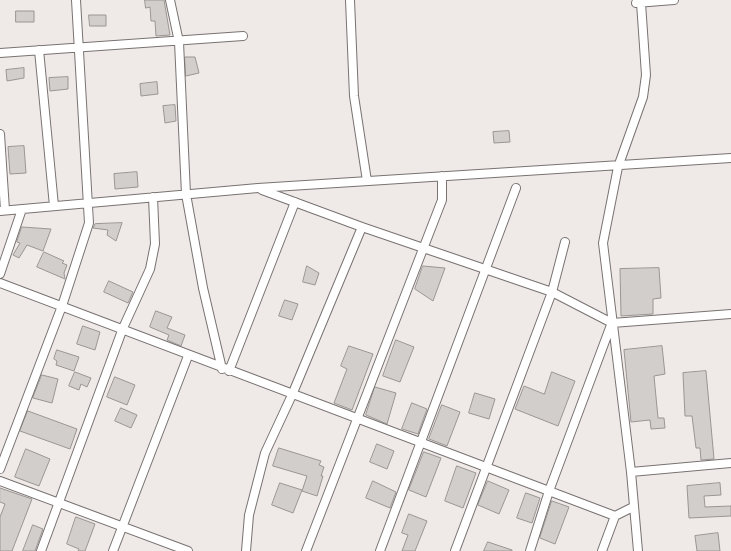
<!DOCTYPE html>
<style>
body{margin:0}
canvas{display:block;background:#efe9e7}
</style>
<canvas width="731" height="551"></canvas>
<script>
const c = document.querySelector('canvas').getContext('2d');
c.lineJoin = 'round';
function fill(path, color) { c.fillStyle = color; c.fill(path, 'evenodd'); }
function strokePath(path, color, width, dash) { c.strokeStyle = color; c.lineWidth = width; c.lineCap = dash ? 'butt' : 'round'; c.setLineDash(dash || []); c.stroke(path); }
const building = new Path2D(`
 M145,0H164L170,35L156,36L155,21H151L150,7L146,8Z
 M16,11H34V22H16Z
 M89,15H106V26H90Z
 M185,57H195L199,73L186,76Z
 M24,68V78L7,81L6,70Z
 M68,77V89L50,91L49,78Z
 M157,82L158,94L141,96L140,84Z
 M175,105L176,121L165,123L163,106Z
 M509,131L510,142L494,143L493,132Z
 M24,146L26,173L10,174L8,147Z
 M137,172L138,187L115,189L114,174Z
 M122,223L116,241L107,235L108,230L93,228L95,224Z
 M22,227L51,229L43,251L27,245L19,258L13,255L20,243L17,242Z
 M44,252L64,261L62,263L67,265L64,273L65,279L37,267Z
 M307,266L319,273L315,285L303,282Z
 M423,266L445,268L433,301L415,289Z
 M659,268L661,298L653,299V314L621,316L620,269Z
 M109,281L133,292L128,303L104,292Z
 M285,300L298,304L292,320L279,316Z
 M156,311L172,317L167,328L185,335L181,346L167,340L169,335L150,327Z
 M83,326L100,332L95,350L77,344Z
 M396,340L414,347L400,382L383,376Z
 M349,346L373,354L352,410L334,403L347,369L341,366Z
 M662,346L665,374L654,376L658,418H664L665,428L651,429L650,420L631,422L624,350Z
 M57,350L79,357L74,371L56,365L57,361L54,359Z
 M706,371L714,459L701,460L700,448H696L692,416H685L683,373Z
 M75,372L91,378L87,387L81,384L79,390L69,386Z
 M552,372L575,381L558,426L515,409L524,386L544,394Z
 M42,375L58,379L52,403L33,398Z
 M115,377L135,385L127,405L107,397Z
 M375,387L396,393L387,424L366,415Z
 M475,393L495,399L489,419L469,413Z
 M412,403L427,409L418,434L402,429Z
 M442,405L460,412L447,446L429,439Z
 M121,408L137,415L131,428L115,421Z
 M28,411L77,429L70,449L20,431Z
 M377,444L394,451L387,469L370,462Z
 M279,448L321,461L319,465L324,467L321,476H323L317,496L302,491L307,476L273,466Z
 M26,449L50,459L39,486L15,477Z
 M424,452L441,458L426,497L409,490Z
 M457,466L476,473L463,508L445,501Z
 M373,481L396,492L390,508L366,498Z
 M488,481L509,490L499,514L478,505Z
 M280,483L302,490L293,513L272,505Z
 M720,483L721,495L704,496L705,507L731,506V516L689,518L687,486Z
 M0,488L32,499L12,551H0V517L5,504L0,502Z
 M526,493L540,498L532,523L517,518Z
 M552,501L569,507L555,544L540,538Z
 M409,514L427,521L415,551H402L408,535L402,533Z
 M76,517L95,524L85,551H78L79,549L67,544Z
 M33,525L43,529L35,551H23Z
 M718,533L720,551H697L695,536Z
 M488,542L512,550V551H484Z`);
const minor = new Path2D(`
 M170,0L179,42L186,194L203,288L222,369
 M350,0L354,96L367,181
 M636,3L674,0
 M39,50L54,206
 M0,53L243,36
 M0,134L5,210
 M262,190L362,227L552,292L612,323L731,314
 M0,211L258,188L731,158
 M0,274L22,209
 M0,283L615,516
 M229,371L295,202
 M0,469L62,306L89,223L76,0
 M631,472L731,463
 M0,481L188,551
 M41,551L123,328L150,269L155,244L153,197
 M113,551L188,356
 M246,551L249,515L265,453L292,395L362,227
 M306,551L442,200V176
 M380,551L516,188
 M455,551L552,292L565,242
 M530,551L549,491L611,325
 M602,551L615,516L633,507
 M638,551L631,472L603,243L618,167L643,97L646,75L641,3`);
fill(building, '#d2cecb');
strokePath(building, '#9a9693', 1);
strokePath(minor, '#787371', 10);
strokePath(minor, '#fff', 8);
</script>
